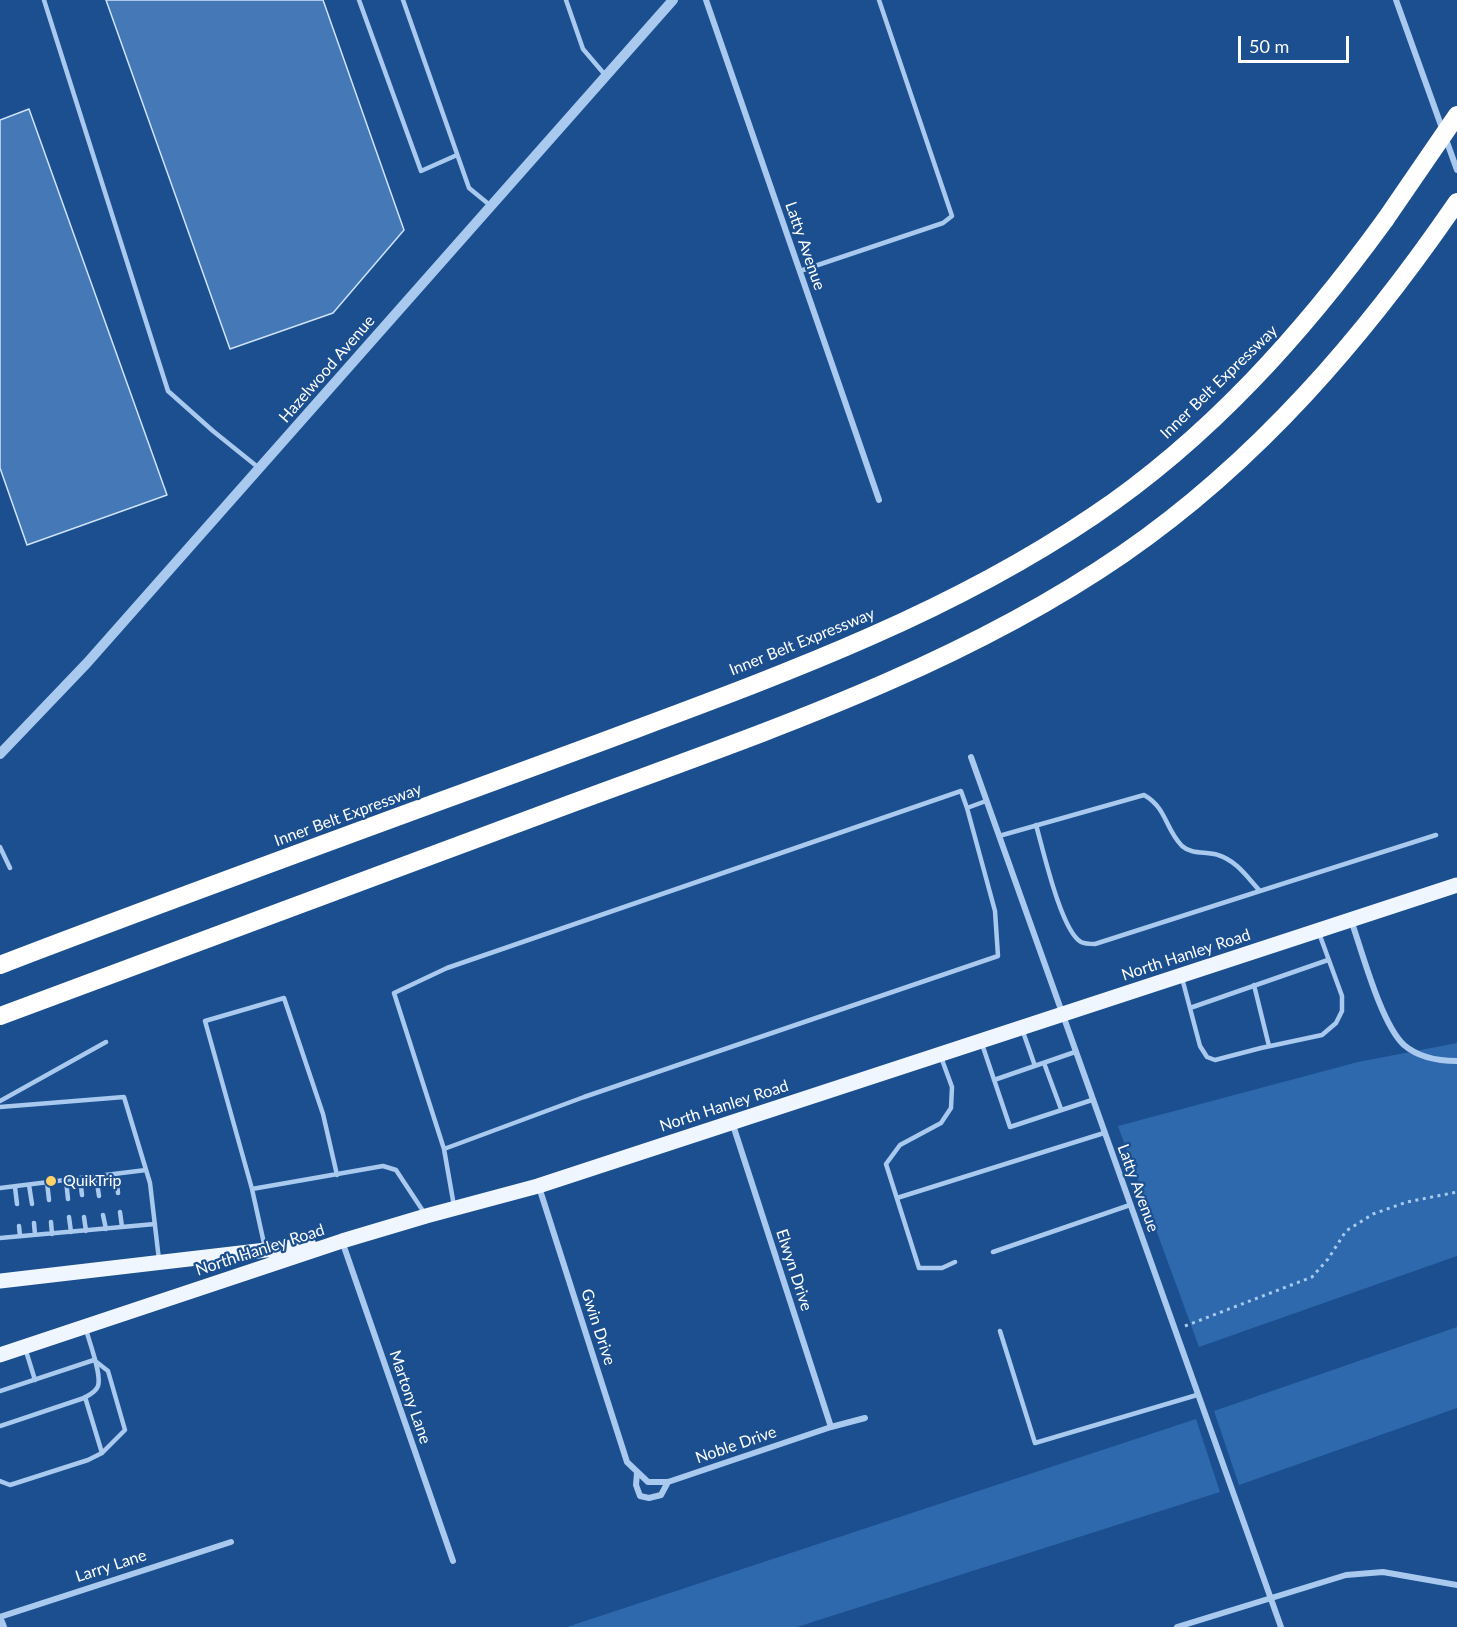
<!DOCTYPE html>
<style>
body{margin:0}
#map{position:relative;width:1457px;height:1627px;overflow:hidden;background:#1b4f8f;font-family:Lato,sans-serif}
canvas{display:block}
.scale{position:absolute;left:1238px;top:36px;width:111px;height:27px;box-sizing:border-box;border:3px solid #fff;border-top:0;padding-left:8px;font-size:18px;line-height:21px;white-space:nowrap;color:#fff;-webkit-text-stroke:4px #1b4f8f;paint-order:stroke}
</style>
<div id="map">
<canvas width="1457" height="1627"></canvas>
<div class="scale">50 m</div>
</div>
<script>
const c = document.querySelector('canvas').getContext('2d');
c.lineJoin = 'round';
function fill(path, color) { c.fillStyle = color; c.fill(path, 'evenodd'); }
function strokePath(path, color, width, dash) { c.strokeStyle = color; c.lineWidth = width; c.lineCap = dash ? 'butt' : 'round'; c.setLineDash(dash || []); c.stroke(path); }
function drawText(font, color, halo, rows, align = 'center') {
  c.font = font + ' Lato,sans-serif'; c.lineWidth = 4.5; c.setLineDash([]); c.textBaseline = 'middle'; c.strokeStyle = halo; c.fillStyle = color; for (const [text, x, y, turn = 0] of rows) {
    c.save(); c.translate(x, y); c.rotate((+turn || 0) * Math.PI / 180); c.textAlign = isNaN(turn) ? turn : align; if (halo) c.strokeText(text, 0, 0); c.fillText(text, 0, 0); c.restore();
  }
}
const green = new Path2D(`
 M1457,1043V1256L1199,1347L1118,1126L1358,1062Z
 M1457,1327V1408L1239,1485L1214,1411Z
 M1196,1419L1220,1492L797,1627H567Z`);
const building = new Path2D(`
 M106,0H323L404,230L333,313L230,349Z
 M29,109L167,495L27,545L0,468V120Z`);
const path = new Path2D(`
 M1185,1326L1312,1277L1328,1259L1346,1231L1373,1214L1407,1202L1457,1192`);
const service = new Path2D(`
 M44,0L168,391L213,431L259,468
 M359,0L421,171L457,155
 M403,0L469,188L491,206
 M566,0L583,49L606,76
 M800,271L943,223L952,216L879,0
 M1036,825C1043,849 1061,931 1081,942C1085,944 1090,944 1095,944L1260,891
 M999,836L1144,795C1167,808 1165,829 1182,846C1192,855 1207,851 1218,855C1237,861 1247,877 1260,891L1436,835
 M0,847L10,868
 M1182,978L1200,1046L1207,1057L1215,1060L1261,1048L1322,1035L1336,1023L1342,1011V996L1319,933
 M1254,985L1269,1046
 M1190,1008L1328,960
 M1022,1029L1035,1066
 M982,1044L1010,1127L1092,1100
 M941,1057L952,1087L951,1108L941,1123L900,1145L886,1164L919,1268H942L955,1262
 M1044,1063L1061,1109
 M994,1080L1075,1052
 M0,1101L106,1042
 M0,1107L124,1097L150,1183L159,1260
 M444,1149L394,993L447,968L961,791L967,808
 M116,1174L118,1193
 M96,1176L99,1196
 M80,1178L82,1195
 M66,1180L68,1199
 M47,1182L49,1200
 M29,1185L32,1204
 M15,1187L17,1204
 M0,1188L146,1170
 M252,1189L205,1021L284,998L323,1114L337,1175
 M897,1198L1104,1133
 M454,1206L444,1149L584,1097L998,956L995,911L967,808L986,801
 M120,1212L122,1227
 M103,1215L106,1229
 M69,1217L71,1232
 M84,1217L86,1231
 M51,1222L52,1234
 M34,1223L35,1235
 M19,1226L20,1236
 M0,1238L155,1224
 M265,1248L252,1189L383,1166L396,1170L425,1214
 M993,1252L1130,1205
 M1000,1331L1035,1443L1197,1395
 M26,1351L35,1380
 M0,1391L94,1360L108,1371L125,1430L102,1453L88,1460L10,1485L0,1481
 M85,1397L102,1453
 M0,1426L84,1398C89,1395 96,1392 98,1386C102,1374 89,1342 86,1329`);
const minor = new Path2D(`
 M706,0L879,500
 M1396,0L1457,170
 M971,757L1281,1627
 M1351,920C1362,951 1381,1024 1404,1045C1418,1057 1439,1061 1457,1061
 M732,1122L831,1427
 M539,1187L627,1462L648,1482H668L831,1427L865,1418
 M342,1241L453,1561
 M637,1473L636,1485L640,1496L649,1498L661,1495L668,1482
 M0,1617L231,1542
 M1177,1627L1346,1575L1383,1572L1457,1585`);
const tertiary = new Path2D(`
 M0,754L87,663L673,0
 M0,1622L2,1627`);
const primary = new Path2D(`
 M0,1281L309,1245
 M0,1355L342,1241L426,1216L538,1186L1457,885`);
const motorway = new Path2D(`
 M0,965C198,889 398,817 596,744C767,680 941,619 1093,516C1209,438 1303,333 1385,220
 M0,1016C190,945 380,875 570,804C759,734 956,669 1123,554C1258,461 1365,336 1457,202`);
const motorwayBridge = new Path2D(`
 M1385,220L1457,115`);
const markers = [
 [51,1181,6,"#ffd166"]
];
const streetNames = [
 ["Latty Avenue",805,246,71],
 ["Hazelwood Avenue",327,369,-49],
 ["Inner Belt Expressway",1219,382,-44],
 ["Inner Belt Expressway",802,642,-22],
 ["Inner Belt Expressway",348,815,-20],
 ["North Hanley Road",1186,955,-18],
 ["North Hanley Road",724,1106,-18],
 ["Latty Avenue",1138,1188,70],
 ["North Hanley Road",260,1250,-18],
 ["Elwyn Drive",794,1270,72],
 ["Gwin Drive",598,1327,72],
 ["Martony Lane",410,1397,71],
 ["Noble Drive",736,1445,-19],
 ["Larry Lane",111,1566,-18]
];
const poiNames = [
 ["QuikTrip",63,1181]
];
fill(green, '#2e69ad');
fill(building, '#4478b7');
strokePath(building, '#cfe3fa', 1.5);
strokePath(path, '#a9c9ee', 3, [3, 4.5]);
strokePath(service, '#a9c9ee', 4.5);
strokePath(minor, '#a9c9ee', 6);
strokePath(tertiary, '#a9c9ee', 10);
strokePath(primary, '#f0f6ff', 15);
strokePath(motorway, '#fff', 18);
strokePath(motorwayBridge, '#fff', 18);
for (const [x, y, r, color] of markers) { const dot = new Path2D(); dot.arc(x, y, r, 0, 2 * Math.PI); c.fillStyle = color; c.fill(dot); strokePath(dot, '#1b4f8f', 2); }
drawText('16px', '#fff', '#1b4f8f', streetNames);
drawText('16px', '#fff', '#1b4f8f', poiNames, 'left');
</script>
